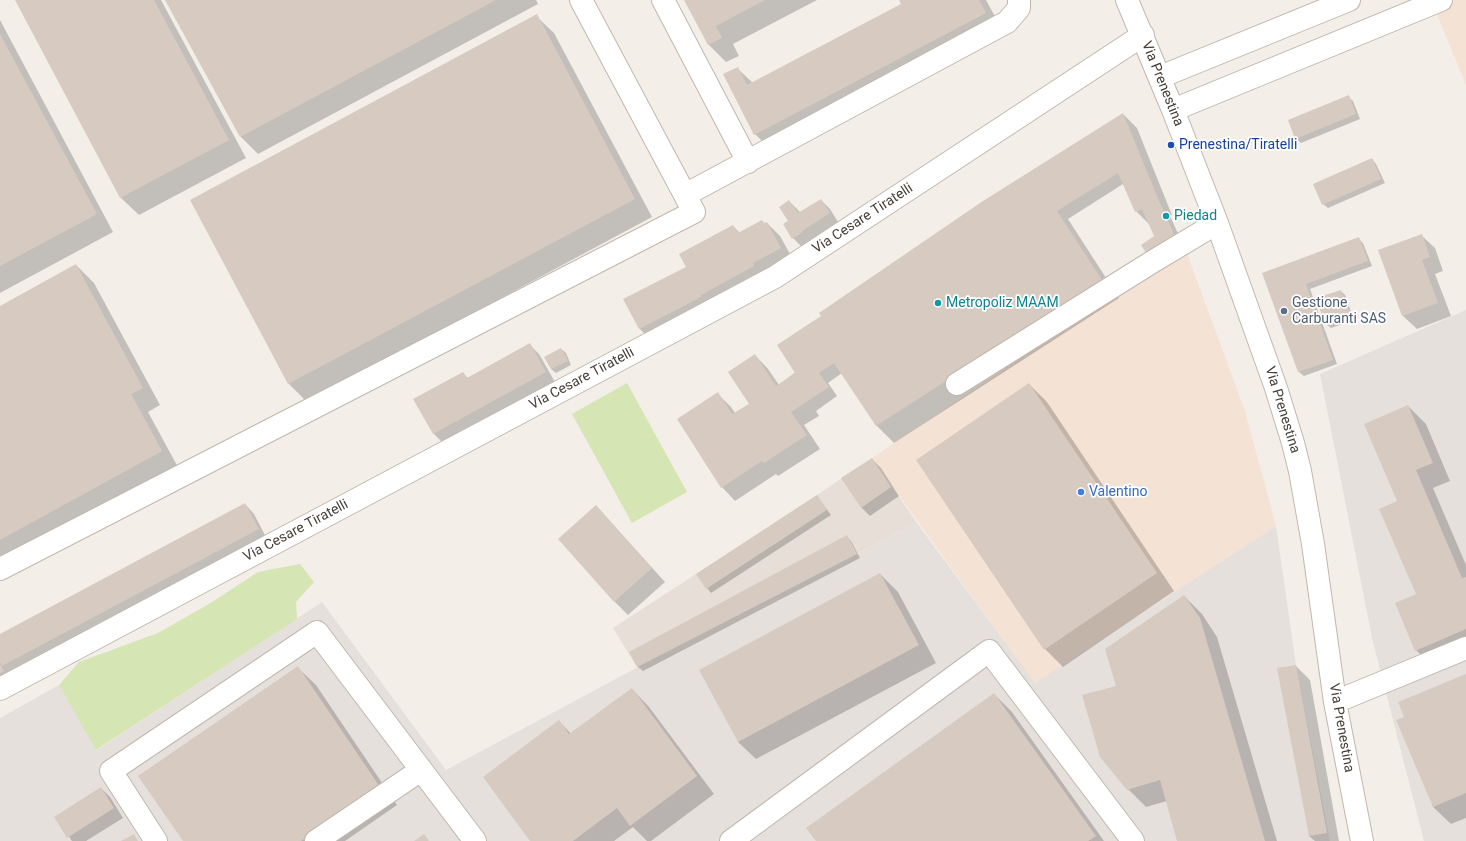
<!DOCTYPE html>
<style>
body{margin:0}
canvas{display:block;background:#f3eee8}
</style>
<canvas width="1466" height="841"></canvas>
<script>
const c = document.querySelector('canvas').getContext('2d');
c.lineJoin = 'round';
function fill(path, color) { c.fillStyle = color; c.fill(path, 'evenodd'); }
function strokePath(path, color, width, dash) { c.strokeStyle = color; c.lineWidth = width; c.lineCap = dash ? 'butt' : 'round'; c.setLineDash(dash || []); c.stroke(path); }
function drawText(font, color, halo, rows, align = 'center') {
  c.font = font + ' Roboto,sans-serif'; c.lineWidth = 3.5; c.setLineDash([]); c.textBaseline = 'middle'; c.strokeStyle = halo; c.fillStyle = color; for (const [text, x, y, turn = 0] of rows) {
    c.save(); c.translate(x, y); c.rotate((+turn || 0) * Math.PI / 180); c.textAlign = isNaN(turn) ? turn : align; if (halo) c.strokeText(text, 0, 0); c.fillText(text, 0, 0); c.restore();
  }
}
const residential = new Path2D(`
 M872,458L917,523L637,667L613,628L817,495Z`);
const commercial = new Path2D(`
 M1431,0H1466V85Z
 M1185,248L1245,411L1276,526L1035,684L872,458Z`);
const industrial = new Path2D(`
 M1466,310V841H1424L1372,638L1320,374Z
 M917,523L1035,683L1276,526L1296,665L1330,841H0V718L59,685L97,750L322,602L446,770L638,667Z`);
const green = new Path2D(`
 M627,383L687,492L632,523L572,414Z
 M300,564L314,582L296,602L297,619L96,750L59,685L79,662L158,633L209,604L258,572Z`);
const shadow = new Path2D(`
 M16,0H161L246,158L139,215L121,198Z
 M167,0H536L538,4L258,154L241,137Z
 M685,0H817L733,44L739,56L726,62L708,44Z
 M900,0H986L1003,31L773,152L755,134L737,68L753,83L903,4Z
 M536,16L554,33L652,217L307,402L289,384L191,201Z
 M0,20L113,232L0,293Z
 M1348,97L1353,101L1360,119L1301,143L1296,139L1289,121Z
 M1123,114L1137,128L1172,215L1170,216L1186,251L1155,236L1150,225L1136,211L1123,184L1068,219L1119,298L894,443L877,426L842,373L828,383L837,396L816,411L819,416L804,425L820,449L778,476L776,474L735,501L722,487L718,394L731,407L735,413L750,404L755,355L768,369L779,385Z
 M1372,159L1376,164L1385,183L1328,208L1323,204Z
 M821,200L830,209L838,222L810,240L811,242L802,247L793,238L784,225L789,221V201L800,212Z
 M767,223L780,236L794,261L653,342L639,328L687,267L733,226L740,233Z
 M1421,235L1435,248L1443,271L1435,274L1451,316L1417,329L1403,316L1379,251Z
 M1359,239L1363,243L1372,266L1310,289L1337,364L1304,376L1299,372L1263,274Z
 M76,265L94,283L160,405L148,412L179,469L0,567V307Z
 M1341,291L1345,295L1354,320L1331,328L1326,324Z
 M530,345L539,354L555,382L443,443L434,434L415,400L463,373L468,378Z
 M561,349L566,353L571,365L556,373L551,369L546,357Z
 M1029,384L1047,402L1174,591L1063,667L1045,649Z
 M1408,406L1426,424L1450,481L1433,488L1466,565V654L1434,668L1416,650L1417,595L1398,502Z
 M872,459L881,468L899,496L870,516L861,507Z
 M817,496L831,515L711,593L707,588Z
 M245,504L254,514L267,539L0,694V635Z
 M596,506L665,582L628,615L614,601Z
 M847,537L851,541L860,558L643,671L638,667L630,652Z
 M880,574L898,592L936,663L756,759L738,742Z
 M1184,596L1202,614L1217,637L1277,841H1178L1167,801L1146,807L1128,789L1117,686Z
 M1296,666L1310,680L1339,841H1315L1309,836Z
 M298,668L316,685L397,805L345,841H184Z
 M1466,675V818L1451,824L1433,807L1406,717Z
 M632,689L649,707L714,794L651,841H647L633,827L614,841H532L559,721L571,734Z
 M994,694L1012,712L1104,841H817Z
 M101,788L110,797L123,818L86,841H72L55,817Z`);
const building = new Path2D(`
 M15,0H154L229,140L120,198Z
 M165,0H496L240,137Z
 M684,0H765L716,26L722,38L708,45Z
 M899,0H979L986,13L754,135L723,74L738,67L747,85L901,4Z
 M537,14L635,199L288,384L190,200Z
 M0,34L97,214L0,266Z
 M1349,95L1356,114L1295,139L1288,120Z
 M1123,113L1159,201L1177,241L1150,259L1141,245L1154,236L1142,209L1135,212L1118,173L1057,211L1102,280L876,426L834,363L819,373L829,387L791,412L807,435L764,463L762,461L721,488L677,419L718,392L732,414L749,404L728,372L755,354L776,386L795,373L777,345L821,316L819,313L983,201Z
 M1372,158L1381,179L1322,205L1313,184Z
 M821,199L830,213L802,231L803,232L792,239L783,224L788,221L779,207L789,200L798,213Z
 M762,220L764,223L767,222L781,248L753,263L754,266L701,295V297L639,329L623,299L686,267L679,254L733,225L738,233Z
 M1422,234L1430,257L1422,260L1438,303L1402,316L1378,250Z
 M1359,237L1368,261L1306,284L1333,360L1298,372L1262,273Z
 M76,264L143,388L131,394L162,451L0,540V306Z
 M1341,290L1350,315L1325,324L1316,298Z
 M530,343L546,372L433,434L413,399L463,372L467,378Z
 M561,348L568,361L551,369L544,357Z
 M1029,383L1157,573L1044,650L916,460Z
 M1408,405L1433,463L1416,470L1462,578L1466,577V629L1415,651L1395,603L1416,594L1379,509L1397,501L1364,424Z
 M872,458L891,487L861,508L841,478Z
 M817,495L827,510L706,589L696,574Z
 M245,503L259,529L2,666L0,663V634Z
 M596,505L652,568L614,602L558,539Z
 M847,535L857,554L637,667L629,652Z
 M880,573L919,645L738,742L699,670Z
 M1184,595L1200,618L1265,841H1177L1160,780L1127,790L1100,757L1082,695L1116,686L1105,649Z
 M0,664L4,671L0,673Z
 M1296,665L1327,833L1309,836L1277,668Z
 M298,666L380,787L301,841H183L138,776Z
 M1466,674V793L1433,807L1396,720L1404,717L1398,702Z
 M632,688L697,776L630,826L617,808L573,841H530L483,777L559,720L569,734Z
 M994,693L1096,836L1088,841H816L806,828Z
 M101,787L114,808L67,838L54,817Z
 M134,834L138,841H121Z
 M424,834L429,841H414Z`);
const minor = new Path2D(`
 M663,0L748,162
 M1127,0L1173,110L1217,223L1276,388L1293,443L1300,471L1313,544L1335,702L1362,841
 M1160,77L1349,0
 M1173,110L1441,0
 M685,195L1007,22L1019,8V0
 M957,384L1152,262L1217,223
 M0,569L694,212L581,0
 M0,689L775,277L1143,35
 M1335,702L1466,648
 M156,841L111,771L317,632L475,841
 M316,841L421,770
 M731,841L989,651L1133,841`);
const markers = [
 [1171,145,4,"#1a4fb4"],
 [1166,216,4,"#0f9aa8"],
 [938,303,4,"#0f9aa8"],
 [1284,311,4,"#5c6f8a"],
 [1081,492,4,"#3f7fe0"]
];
const streetNames = [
 ["Via Prenestina",1162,84,68],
 ["Via Cesare Tiratelli",863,219,-33],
 ["Via Cesare Tiratelli",582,379,-28],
 ["Via Prenestina",1282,410,73],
 ["Via Cesare Tiratelli",296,531,-28],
 ["Via Prenestina",1341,728,80]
];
const transitNames = [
 ["Prenestina/Tiratelli",1179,145]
];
const cultureNames = [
 ["Piedad",1174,216],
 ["Metropoliz MAAM",946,303]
];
const serviceNames = [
 ["Gestione",1292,303],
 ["Carburanti SAS",1292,319]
];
const shopNames = [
 ["Valentino",1089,492]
];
fill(residential, '#e7dfd7');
fill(commercial, '#f4e2d5');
fill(industrial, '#e6e0dd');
fill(green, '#d6e5b4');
fill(shadow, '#0003');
fill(building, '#d7cbc1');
strokePath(minor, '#c1b8ae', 24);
strokePath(minor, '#fff', 22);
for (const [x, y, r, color] of markers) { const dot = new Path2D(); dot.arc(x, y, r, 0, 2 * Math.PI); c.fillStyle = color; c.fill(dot); strokePath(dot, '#fff', 1.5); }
drawText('14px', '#463e37', '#fff', streetNames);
drawText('14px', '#164399', '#fff', transitNames, 'left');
drawText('14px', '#0d838f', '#fff', cultureNames, 'left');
drawText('14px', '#4e5e75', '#fff', serviceNames, 'left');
drawText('14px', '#366cbe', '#fff', shopNames, 'left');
</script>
